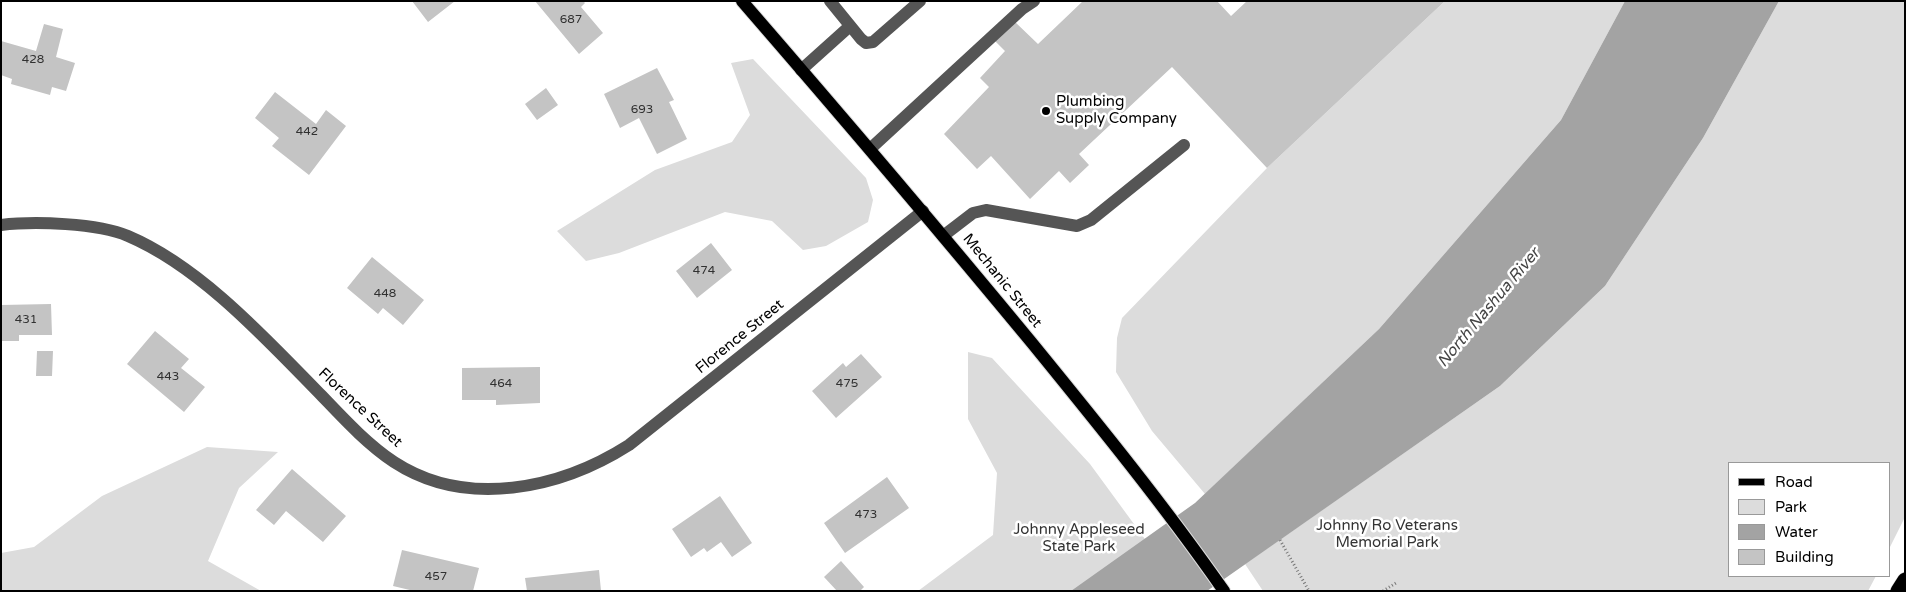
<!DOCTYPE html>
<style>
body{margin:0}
#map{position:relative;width:1906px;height:592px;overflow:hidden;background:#fff;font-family:"Varela Round",sans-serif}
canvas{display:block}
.frame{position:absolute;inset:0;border:2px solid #000;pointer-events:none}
.legend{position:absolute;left:1728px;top:462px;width:162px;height:115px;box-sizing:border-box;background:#fff;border:1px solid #999;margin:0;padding:6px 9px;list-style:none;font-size:15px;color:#000}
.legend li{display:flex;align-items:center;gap:10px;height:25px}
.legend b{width:25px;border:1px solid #999}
</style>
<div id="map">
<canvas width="1906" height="592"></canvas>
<div class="frame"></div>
<ul class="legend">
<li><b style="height:6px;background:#000"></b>Road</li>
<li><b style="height:14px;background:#dcdcdc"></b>Park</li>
<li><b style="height:14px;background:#a3a3a3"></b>Water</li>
<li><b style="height:14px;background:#c4c4c4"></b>Building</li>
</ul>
</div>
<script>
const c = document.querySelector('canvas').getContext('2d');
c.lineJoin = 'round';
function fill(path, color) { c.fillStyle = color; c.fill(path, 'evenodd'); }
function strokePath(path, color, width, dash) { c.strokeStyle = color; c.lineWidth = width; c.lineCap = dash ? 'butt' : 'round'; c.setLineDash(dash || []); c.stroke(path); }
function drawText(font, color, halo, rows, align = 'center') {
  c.font = font + ' "Varela Round",sans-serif'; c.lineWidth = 5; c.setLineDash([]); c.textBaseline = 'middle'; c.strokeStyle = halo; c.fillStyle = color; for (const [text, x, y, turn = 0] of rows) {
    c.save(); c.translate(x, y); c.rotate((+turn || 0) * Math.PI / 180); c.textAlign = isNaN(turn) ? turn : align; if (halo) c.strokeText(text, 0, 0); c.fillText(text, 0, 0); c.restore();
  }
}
const green = new Path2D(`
 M1445,1H1625L1561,120L1379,329L1205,494L1152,431L1116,372L1117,338L1122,318L1267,168Z
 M1779,1H1905V517L1890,547V463H1730V576H1876L1868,591H1263L1245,564L1500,386L1605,286L1703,138Z
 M753,59L866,178L873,200L868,222L826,246L803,250L772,221L725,212L619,253L586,261L557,231L655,170L732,142L750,115L731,63Z
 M968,352L992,358L1090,464L1183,591H918L993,535L997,473L968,419Z
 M207,447L278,452L239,488L208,561L261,591H1V553L34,547L102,496Z`);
const water = new Path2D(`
 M1625,1H1779L1703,138L1605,286L1500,386L1207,591H1071L1195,503L1379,329L1561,120Z`);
const building = new Path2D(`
 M412,1H455L428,22Z
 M535,1H583L585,3L581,7L603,33L579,54Z
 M1083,1H1217L1231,16L1247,1H1445L1267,168L1172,67L1079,154L1089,165L1070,183L1059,171L1030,199L991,156L977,169L944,134L989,87L980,78L1005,51L994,40L1013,20L1038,44Z
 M44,24L63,29L56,57L75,63L66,91L52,87L50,95L11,84L12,79L1,75V41L36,51Z
 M657,68L674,100L669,102L687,139L657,154L639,118L620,128L604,94Z
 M546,88L558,105L537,120L525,104Z
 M275,92L316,124L326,110L346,126L309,175L272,146L279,138L255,118Z
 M711,243L732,270L697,298L676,271Z
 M372,257L424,300L403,325L383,308L378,314L347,288Z
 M51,304L52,335H19V341H1V305Z
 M155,331L189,359L181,368L205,387L184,412L127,364Z
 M37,351H53L52,376H36Z
 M861,354L882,377L836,418L812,391L843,363L846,367Z
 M540,367V403L496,405V400H462V368Z
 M292,469L346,516L323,542L286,511L274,525L256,510Z
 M887,477L909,508L845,553L824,523Z
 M720,496L752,543L732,557L721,542L707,552L704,548L691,557L672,529Z
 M402,550L479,568L473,591H414L393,586Z
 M841,561L864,587L860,591H837L824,577Z
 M599,570L601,591H527L525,578Z`);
const path = new Path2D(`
 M1280,540L1309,591
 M1383,591L1396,583`);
const minor = new Path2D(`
 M830,1L861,39L866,43L873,42L920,1
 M801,70L850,26
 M870,149L1022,9L1034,1
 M1,225C34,221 98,223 128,236C201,267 267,340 322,396C344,419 367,444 394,462C466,509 560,489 629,445L923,211
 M943,236L973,213L986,210L1077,226L1091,220L1184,145`);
const major = new Path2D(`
 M742,1C840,114 937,228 1032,343C1098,424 1164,505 1224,591`);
const highway = new Path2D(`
 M1898,591L1905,580`);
const markers = [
 [1046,111,5,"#000"]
];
const numberNames = [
 ["687",571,20],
 ["428",33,60],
 ["693",642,110],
 ["442",307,132],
 ["474",704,271],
 ["448",385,294],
 ["431",26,320],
 ["443",168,377],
 ["464",501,384],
 ["475",847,384],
 ["473",866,515],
 ["457",436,577]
];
const poiNames = [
 ["Plumbing",1056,102],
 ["Supply Company",1056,119]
];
const streetNames = [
 ["Mechanic Street",1002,281,51],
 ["Florence Street",740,337,-39],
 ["Florence Street",360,408,43]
];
const parkNames = [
 ["Johnny Ro Veterans",1387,526],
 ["Memorial Park",1387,543],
 ["Johnny Appleseed",1079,530],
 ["State Park",1079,547]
];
const waterNames = [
 ["North Nashua River",1489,308,-50]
];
fill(green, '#dcdcdc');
fill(water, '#a3a3a3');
fill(building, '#c4c4c4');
strokePath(major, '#dbdbdb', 14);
strokePath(highway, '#dbdbdb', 16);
strokePath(path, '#777', 3, [1, 2.5]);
strokePath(minor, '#555', 12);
strokePath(major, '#000', 12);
strokePath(highway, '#000', 15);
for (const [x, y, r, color] of markers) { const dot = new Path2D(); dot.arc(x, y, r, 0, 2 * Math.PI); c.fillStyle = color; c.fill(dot); strokePath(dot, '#fff', 2); }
drawText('12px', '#313131', null, numberNames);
drawText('15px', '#000', '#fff', poiNames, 'left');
drawText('15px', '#000', '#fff', streetNames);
drawText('15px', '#333', '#fff', parkNames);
drawText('italic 16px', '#444', '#fff', waterNames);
</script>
